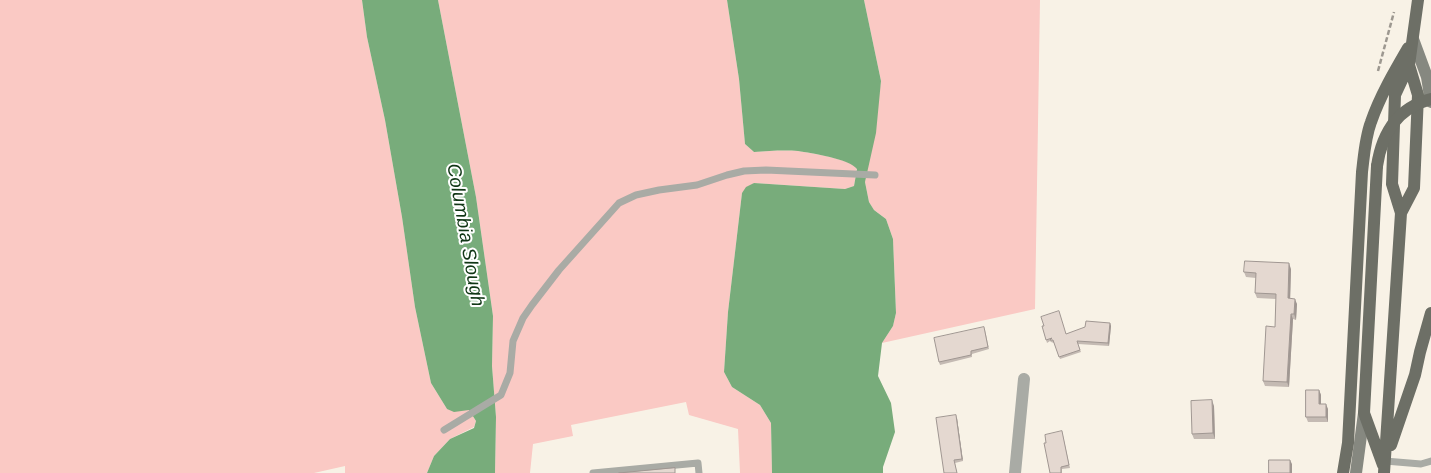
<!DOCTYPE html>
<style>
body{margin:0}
canvas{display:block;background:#f8f2e6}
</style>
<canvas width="1431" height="473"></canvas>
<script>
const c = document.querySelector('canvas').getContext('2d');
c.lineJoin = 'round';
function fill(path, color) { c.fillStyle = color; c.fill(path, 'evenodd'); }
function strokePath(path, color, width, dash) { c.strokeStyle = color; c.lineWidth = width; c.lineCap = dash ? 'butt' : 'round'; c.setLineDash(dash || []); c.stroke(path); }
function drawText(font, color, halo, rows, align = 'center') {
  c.font = font + ' Arial,sans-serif'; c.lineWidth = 4; c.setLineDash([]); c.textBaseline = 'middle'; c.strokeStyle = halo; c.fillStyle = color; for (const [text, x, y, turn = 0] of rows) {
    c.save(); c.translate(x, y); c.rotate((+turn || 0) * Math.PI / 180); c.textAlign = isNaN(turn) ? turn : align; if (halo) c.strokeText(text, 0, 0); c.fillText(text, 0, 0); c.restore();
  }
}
const green = new Path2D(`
 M0,0H362L367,37L385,120L402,217L415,307L431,383L447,409L469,410L476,421L474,427L450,439L434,456L427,473H345V466L314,473H0Z
 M438,0H727L739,79L745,144L754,152C768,151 784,150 798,151C811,153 850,159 857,168L854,186L845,189L754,183L742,193L728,312L724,372L732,387L760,405L771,423L772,473H740L738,429L689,415L686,402L571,425L573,436L533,444L530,473H495L496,417L492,366L493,316L476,197Z
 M864,0H1040L1035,309L882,343L893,326L896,313L893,239L886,219L874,210L869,202L865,182L881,81Z`);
const water = new Path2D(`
 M362,0H438L476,197L493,316L492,366L496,417L495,473H427L434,456L450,439L474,428L476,421L469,410L454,412L447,409L431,383L415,307L402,217L385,120L367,37Z
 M727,0H864L881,81L876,133L865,182L869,202L874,210L886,219L893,239L896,313L893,326L882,343L878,376L891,403L895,432L883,467V473H772L771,423L760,405L732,387L724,372L728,312L742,193L746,187L754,183L845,189L854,186L857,169C850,159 811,153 798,151C784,150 768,151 754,152L745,144L739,79Z`);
const path = new Path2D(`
 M1378,71L1394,12`);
const service = new Path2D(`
 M444,430L501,395L510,373L513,341L523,318L532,305L559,270L619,203L636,195L659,190L697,185L727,175L744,171L766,170L875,175
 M1385,461L1421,464L1431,461
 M593,473L698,463L699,473`);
const minor = new Path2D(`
 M1015,473L1024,379`);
const secondary = new Path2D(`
 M1413,39L1427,77L1431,102
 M1356,473L1364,413`);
const primary = new Path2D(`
 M1377,166L1364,413L1383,465
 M1401,213L1414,188L1418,95L1409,65
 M1391,445L1415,375L1420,352L1431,313
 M1343,473L1348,443L1362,172C1364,156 1365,138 1371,122C1380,96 1394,72 1408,48
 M1384,473L1401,213L1392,184L1395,95L1409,65L1418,0`);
const primaryBridge = new Path2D(`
 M1377,166C1382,133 1397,108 1431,99`);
const wall = new Path2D(`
 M1291,269L1290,299L1297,304L1296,320L1293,319L1289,387L1265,386L1263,381L1275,327L1276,299L1257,298L1255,293L1256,278L1246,277L1244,272Z
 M1110,323L1111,326L1109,346L1078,344L1081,352L1060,359L1054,343L1051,342L1050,341L1047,343L1042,326L1066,334Z
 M985,330L989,349L972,354V357L940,365L939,362Z
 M1319,390L1321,395V404L1328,409V422H1308L1306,417Z
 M1214,406L1215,439H1194L1192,434Z
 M957,418L963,461L955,463L957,473H944Z
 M1062,431L1070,468L1062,469V473H1050L1046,443Z`);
const shadedWall = new Path2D(`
 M1289,263L1291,269L1290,304L1288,298Z
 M1295,299L1297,304L1296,320L1294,314Z
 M1291,314L1293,319L1289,387L1287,382Z
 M1110,323L1111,326L1109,346L1108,343Z
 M1319,390L1321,395V409L1319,404Z
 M1212,400L1214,406L1215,439L1213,433Z
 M1326,404L1328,409V422L1326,417Z
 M956,415L957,418L963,461L962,459Z
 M1290,460L1292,464V473H1290Z`);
const building = new Path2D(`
 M1245,261L1289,263L1288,298L1295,299L1294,314H1291L1287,382L1263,381L1266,326L1275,327L1276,294L1255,293L1256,273L1244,272Z
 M1059,311L1066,334L1085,327L1086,321L1110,323L1108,343L1077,341L1080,350L1059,357L1053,340H1050L1052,338L1046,340L1042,326H1044L1041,317Z
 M984,327L988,347L971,351V355L939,362L934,338Z
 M1306,390H1319V404H1326V417H1306Z
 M1212,400L1213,433L1192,434L1191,401Z
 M956,415L962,459L954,460L957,473H944L936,418Z
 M1062,431L1069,465L1061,467V473H1050L1044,443H1046L1045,435Z
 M1269,460H1290V473H1269Z
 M675,468V473H619Z`);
const waterNames = [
 ["Columbia Slough",465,235,80]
];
fill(green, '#fac9c4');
fill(water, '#78ac7b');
strokePath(path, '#9d9890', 2.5, [5, 2.5]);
strokePath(service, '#a9aba5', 7);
strokePath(minor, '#a9aba5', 12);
strokePath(secondary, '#868880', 12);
strokePath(primary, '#6d6f66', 12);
strokePath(primaryBridge, '#6d6f66', 12);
fill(wall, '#c4bab3');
fill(shadedWall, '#a09792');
fill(building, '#e4d8d0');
strokePath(building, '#a09792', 1);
drawText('italic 19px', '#103615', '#fff', waterNames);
</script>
